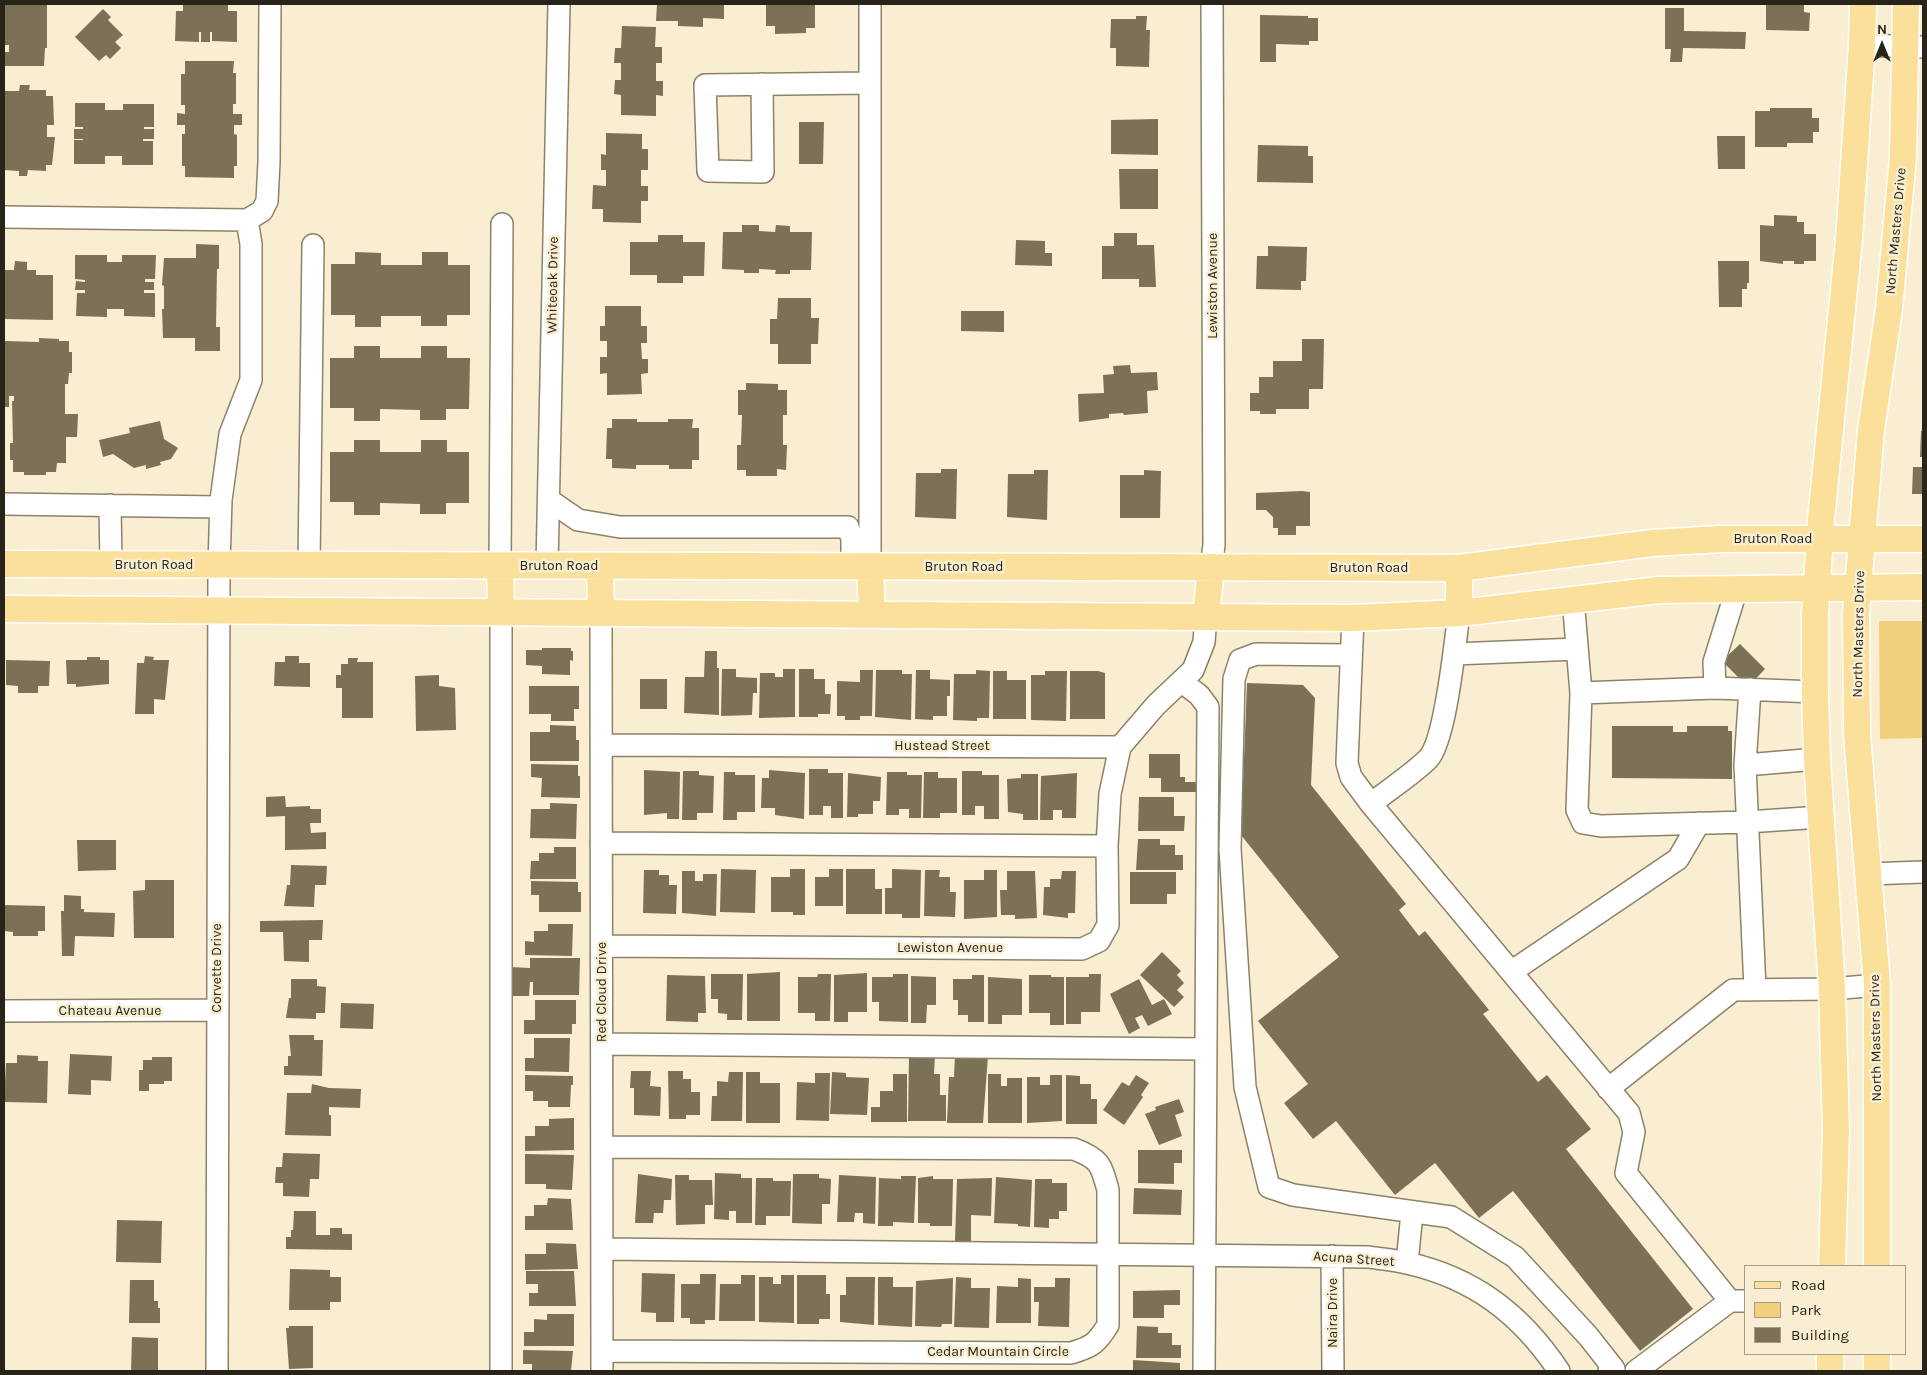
<!DOCTYPE html>
<style>
body{margin:0}
#map{position:relative;width:1927px;height:1375px;overflow:hidden;background:#f9eed2;font-family:Karla,sans-serif}
canvas{display:block}
.frame{position:absolute;inset:0;border:5px solid #28241a;pointer-events:none}
.legend{position:absolute;left:1744px;top:1265px;width:162px;height:90px;box-sizing:border-box;background:#f9eed2;border:1px solid #a59d88;margin:0;padding:6px 9px;list-style:none;font-size:15px;color:#28241a}
.legend li{display:flex;align-items:center;gap:10px;height:25px}
.legend b{width:25px;border:1px solid #a59d88}
.north{position:absolute;left:1857px;top:20px;width:50px;height:50px;-webkit-text-stroke:4px #f9eed2;paint-order:stroke;rotate:0deg;font-size:14px;font-weight:700;line-height:20px;text-align:center;color:#28241a}
.north::after{content:'';display:block;margin:auto;width:18px;height:22px;background:#28241a;clip-path:polygon(50% 0,100% 100%,50% 72%,0 100%)}
</style>
<div id="map">
<canvas width="1927" height="1375"></canvas>
<div class="frame"></div>
<ul class="legend">
<li><b style="height:6px;background:#fae09a"></b>Road</li>
<li><b style="height:14px;background:#f0d07c"></b>Park</li>
<li><b style="height:14px;background:#7b7157"></b>Building</li>
</ul>
<div class="north">N</div>
</div>
<script>
const c = document.querySelector('canvas').getContext('2d');
c.lineJoin = 'round';
function fill(path, color) { c.fillStyle = color; c.fill(path, 'evenodd'); }
function strokePath(path, color, width, dash) { c.strokeStyle = color; c.lineWidth = width; c.lineCap = dash ? 'butt' : 'round'; c.setLineDash(dash || []); c.stroke(path); }
function drawText(font, color, halo, rows, align = 'center') {
  c.font = font + ' Karla,sans-serif'; c.lineWidth = 5; c.setLineDash([]); c.textBaseline = 'middle'; c.strokeStyle = halo; c.fillStyle = color; for (const [text, x, y, turn = 0] of rows) {
    c.save(); c.translate(x, y); c.rotate((+turn || 0) * Math.PI / 180); c.textAlign = isNaN(turn) ? turn : align; if (halo) c.strokeText(text, 0, 0); c.fillText(text, 0, 0); c.restore();
  }
}
const green = new Path2D(`
 M1879,621H1923V738L1880,739Z`);
const building = new Path2D(`
 M4,4H47V48H45L44,66H4V52H9V45H4Z
 M183,4H228V11H237V42L212,41V32H210V42H201V32H199V42L175,41L176,11H183Z
 M657,4H724V19L703,18V27L678,26V21H656Z
 M766,4H815V28H806V33L775,34V26H766Z
 M1766,4H1804V12L1810,13L1809,31L1766,30Z
 M1665,8H1684V31L1746,32L1745,49L1683,48L1682,62H1670L1671,49H1665Z
 M103,9L111,17L108,20L123,35L115,42L121,48L110,59L106,55L99,61L75,37Z
 M1260,15L1308,16V18H1318V41H1309V45L1276,44V62H1260Z
 M1136,16H1147L1146,30H1150L1149,67L1116,66V48H1110L1111,19H1136Z
 M622,26L656,27L655,47H662V63H656V81H663V96L656,95V116L621,115V95L614,94L615,80H621V63H614L615,48H621Z
 M185,61H234L233,73H236V104H233V114H242V125H234V134L237,135V166H234V178L185,177V166H182V134H185V125H177V113L185,114V105H181V74H185Z
 M20,85H30L29,90H46V96H53L54,125H47V137H55L52,165H46V171L28,170L27,176H19V171L4,170V91H19Z
 M75,103H105V110H123V104H154V127H144V129H154V139H143V141H153V165H122V156H105V164H74V140H83V139H74V129H83V127H75Z
 M1770,108H1812V118H1819V132H1813V143H1787V147H1755V111H1770Z
 M1158,119V155L1111,154V120Z
 M799,122H824L823,164H799Z
 M606,133L642,134V149H648V170H641V186H648V201H641V223L603,222V209H592L593,185L606,186V170H601V154L606,155Z
 M1717,136H1745V169H1718Z
 M1258,145L1308,146V156H1313V183L1257,182Z
 M1119,169H1158V209H1120Z
 M1774,215L1797,216V222H1804V234H1816V261H1804V264H1794V261H1783V264L1760,261V225L1774,226Z
 M742,225H759V231L775,232L776,225L790,226V232H812L811,270H790V274H775L776,270L759,269V273H744V270L722,269L723,232H742Z
 M1114,233H1137V245H1154L1156,287H1139V279H1102V246H1114Z
 M658,235H683V242H705L704,276H683V283H657V275H630V242H658Z
 M1016,240L1045,241V253H1052V266L1015,265Z
 M196,244L219,245V269H217L216,327H220V351H195V338H163L162,309H164V286L162,285L164,258H196Z
 M1268,246L1307,247L1306,281H1301V290L1256,289L1257,256H1268Z
 M355,252L381,253V265H422V252H448V265H470V315H447V326H421V316H381V327H355V315H331V264H355Z
 M75,255H107V262H122V255H156L155,279H145V282H154V290H144V293H155V317L124,316V309H107V317L76,316L77,293H85V290H75L76,281L85,282V280L75,279Z
 M15,261L27,262V270H36V275H53V320L4,319V270H14Z
 M1718,261H1749V283H1747V289H1742V307H1719Z
 M778,298H811V318H819L818,344H811V364H778V344H770V319H777Z
 M605,306H641V326H647V343H641L642,359H648V373L641,374L642,394L607,395V373L600,374V357H607V341H600V326H605Z
 M961,311H1004V332L961,331Z
 M39,338L59,339V341H69V352H72V373H69L68,384H65V414H78L77,437H66V463H57L56,472H46V475H24V472H13V460H10V443H13L12,401H14V396H9V407H4V341L39,342Z
 M1302,339H1324L1323,389H1309V409H1276V414H1260V411H1250V393H1259V377H1273V361H1302Z
 M354,346H380V358H421V346H447V358H470L469,409H446V420H420V410L380,409V421H354V408H330V358H354Z
 M1130,365L1131,373L1157,372L1158,390L1147,391L1148,413L1124,415L1123,413L1109,414V418L1079,422L1078,394L1104,393L1103,375L1114,374L1113,366Z
 M746,383L778,384V390H787V415H783V445H787L786,470L777,469V476H746V470H737V445H741L742,415H738V390H746Z
 M612,419H637V422H668V419H693L692,428H699V460H692V469H669V465H636V469L612,468V459H606L607,428H612Z
 M160,421L164,439L178,448L171,459L160,462L161,465L146,469V465L134,468L113,454L103,457L99,440L130,433L129,428Z
 M1921,431H1923V457H1920Z
 M354,440H380V452H421V440H447V452H469V503H446V514H420V504L380,503V515H354V502H330V452H354Z
 M1913,467H1923V494H1912Z
 M941,469H957L956,519L915,517L916,473H941Z
 M1034,470H1048L1047,520L1007,517L1008,474H1034Z
 M1144,470L1161,471L1160,518H1120V475H1144Z
 M1302,491L1310,492V526H1296V535H1278V528H1273V517L1266,510H1256V493Z
 M1740,644L1765,669L1748,687L1722,661Z
 M542,648H571V651H573V661L570,660V675L542,674V666L526,665V650H542Z
 M705,651H717V668H719V715L684,713L685,677H704Z
 M145,656L154,657L153,660H169L165,700L154,699V714H135L137,663H144Z
 M285,656H299V663H310V687L274,686L275,662H285Z
 M87,657H100V660H109V684L76,687V684H67L66,660H87Z
 M348,658H358L357,662H373V718H342V688H336V675H341V664H348Z
 M6,660L50,661L49,686H38V693H18V686L6,685Z
 M722,669H736V677L757,678V693H753L752,715L721,716Z
 M783,669H795V717L759,718L760,673H775V677H783Z
 M799,669H814V679H825V694H831L830,714H818V717H799Z
 M860,670H873L872,716H860V720H845V716H837V681L860,682Z
 M876,670H902V674H912L911,720L875,717Z
 M916,670H930V679L950,680V696H947V716H933V720L915,719Z
 M976,670L990,671L989,718H977V721L953,720L954,674H976Z
 M993,671H1007V680H1026V719H993Z
 M1045,671H1067L1066,721L1031,720V675H1045Z
 M1070,671H1098L1105,673V719H1070Z
 M439,675V686L455,688L456,730L416,731L415,676Z
 M640,679H667V709H640Z
 M1247,683L1303,685L1315,698L1311,785L1406,904L1399,910L1419,936L1425,931L1489,1010L1483,1014L1538,1082L1547,1075L1591,1129L1566,1149L1693,1309L1640,1351L1513,1191L1479,1218L1435,1163L1395,1195L1336,1121L1313,1139L1284,1103L1308,1084L1258,1021L1339,957L1241,835Z
 M529,686H579V709H574V721H551V714H529Z
 M550,725L576,726V740H579V761H530V732H550Z
 M1612,726H1673V732H1687V726H1728V731H1732V779L1612,778Z
 M1149,754H1180V777H1185V782H1201V792H1161V778H1149Z
 M531,764L578,765V776H580V798L541,797L542,778L531,777Z
 M809,769H828V773H843V818H831V806H823V815H809Z
 M644,770L680,772L679,819H667V813L644,815Z
 M769,770L805,773L804,819L775,815V808H761L762,778H769Z
 M683,771H699V775L714,776L713,813H697V820H682Z
 M962,771H982V775H999V819H984V806H975V815H962Z
 M724,772H735V775H755V812H737V820H723Z
 M887,772H907V775H922L921,818H909V809H899V815H886Z
 M924,772H938V778H957V813H940V818H923Z
 M848,773L881,777L880,801H873V814H858V817H847Z
 M1077,773L1076,818H1062V810H1053V820H1040L1041,776Z
 M1021,774H1038V820H1023V814L1008,812L1007,779L1021,778Z
 M285,796L286,807L310,806V809H321V823H310L311,833L326,832V849L285,850V816L266,817V797Z
 M1139,797H1174V816H1185L1184,831H1138Z
 M550,803L577,804L576,839L530,838L531,809H550Z
 M1138,839H1160V845H1175V855H1183V870H1136Z
 M77,840H116V870L78,871Z
 M554,847H576V879H530L531,861H539V853H554Z
 M291,865L327,866L326,885H315L314,907L284,906L287,885H290Z
 M721,869L756,870L755,913L720,912Z
 M790,869H805V915H793V912H771V877H790Z
 M829,869H843V906H815V877H829Z
 M846,869H875V889H882V914H846Z
 M892,869L921,870L920,918H902V914H885V888H892Z
 M644,870H659V875H669V885H677L676,914L643,913Z
 M925,870H940L939,877H950V892H956L955,917L924,916Z
 M984,870H997V917L964,919V880H984Z
 M682,871H695V881H703V874H717L716,916L682,913Z
 M1007,871H1035L1037,918L1015,919V915H1001L1000,890H1007Z
 M1062,871H1076L1075,913H1068V918L1043,915L1044,887H1050V879H1061Z
 M1130,872H1176V894H1167V904H1130Z
 M145,880H174V938H134L133,891L145,890Z
 M531,881L578,882V892H581V912H539V895H531Z
 M64,895L81,896V909H84V912L115,913L114,937L75,936L74,956H62L61,911H64Z
 M4,905L45,906V931H38V936H13V932L4,931Z
 M323,920L322,940H309V962L284,961L283,932H260V921Z
 M548,924H573L572,956L525,955V941L534,942V931H548Z
 M1162,952L1181,971L1177,975L1184,983L1177,990L1184,997L1174,1007L1140,975Z
 M530,958H580L579,995H533V982H530L529,996H511V967L530,968Z
 M780,972V1021H747V974Z
 M867,973V1012H848V1022H834V975Z
 M711,974H743L742,1020H727V1014L718,1013V999H711Z
 M818,974H831L830,1021H815V1013H798V977H817Z
 M893,974H908V1022L879,1021V1002H872V977H893Z
 M1089,974H1101L1100,1012H1081V1024H1066V977H1089Z
 M667,975L705,976L706,1013H698V1022L666,1021Z
 M972,975H984V1022H968V1015H958V1000H953V979H972Z
 M1029,975H1051V977H1064V1025H1050V1013H1029Z
 M911,976L936,977V1005H927L926,1023H911Z
 M988,977L1022,979V1015H1002V1024H988Z
 M291,979H317V986L326,987L325,1013H316V1019L286,1018L289,998H291Z
 M1139,979L1152,1005L1164,999L1172,1014L1148,1026L1142,1015L1135,1018L1140,1028L1129,1034L1110,994Z
 M535,1000H576V1024H572V1034H524V1020H535Z
 M341,1003L374,1004L373,1029L340,1028Z
 M289,1035H314V1040H323L322,1076L284,1075V1066H288V1056H291Z
 M534,1038H570L569,1072L525,1071V1058H534Z
 M70,1054L112,1056L111,1081L91,1080V1095L68,1094Z
 M17,1055L38,1056V1061H48L47,1103L4,1102L6,1063H17Z
 M909,1055H935L934,1074H940V1095H946V1121H908Z
 M955,1055L988,1056L983,1123H947L949,1077H954Z
 M152,1057H172V1081H164V1084H149V1091H139V1070H143V1060H152Z
 M631,1071H651L650,1086L661,1087L660,1116L634,1115V1088H630Z
 M668,1071H683V1079H691V1092H700V1115H686V1119H669Z
 M729,1072H743L742,1121H711L712,1096H717V1081L728,1082Z
 M746,1072H760V1083H780V1123H746Z
 M832,1072L846,1073V1077L869,1078L867,1115L830,1114Z
 M815,1073H830L829,1121L796,1120L797,1082L815,1083Z
 M893,1074H907V1122H871V1107H880V1091H893Z
 M988,1074H1001V1086H1007V1078H1022V1123H988Z
 M525,1075L573,1076V1085H571L570,1107H548V1101H533V1091H525Z
 M1050,1075H1062V1121L1027,1123V1077H1040V1085H1050Z
 M1066,1075L1080,1076V1084H1091V1099H1097V1124H1066Z
 M1136,1075L1149,1083L1141,1095L1143,1097L1124,1125L1103,1110L1122,1082L1129,1086Z
 M312,1084L329,1088L361,1089L360,1108L329,1107V1115H331V1136L285,1135L287,1093H311Z
 M1179,1099L1184,1112L1175,1115L1182,1136L1159,1145L1145,1114L1156,1110L1155,1107Z
 M574,1118V1150L525,1151V1136H535V1126H549V1119Z
 M1138,1150H1182V1163H1174V1184L1138,1183Z
 M283,1153L320,1154L319,1179H310L309,1197L283,1196V1183H275L276,1167H282Z
 M525,1154L574,1155L572,1190L546,1189V1184H525Z
 M715,1173L741,1174V1178H752V1223H736V1211H729V1220L714,1219Z
 M638,1174L672,1179L671,1200H664L663,1213H654L653,1223H635Z
 M793,1174H819V1178L831,1179L830,1204H822V1224L792,1223Z
 M675,1175H689V1180H712L713,1205H705V1224L676,1225Z
 M839,1175L876,1177L875,1224L863,1223V1213H855L854,1222H837Z
 M901,1176H916L914,1223L893,1222V1226H878L879,1178L901,1179Z
 M933,1176V1179H953L952,1226H930V1223H918V1178Z
 M996,1177L1032,1180L1030,1227L1018,1226V1224L994,1223Z
 M756,1178H773V1181H791L790,1216H766V1225H755Z
 M992,1178L991,1216L971,1215V1241H955L957,1179Z
 M1035,1179H1052V1183H1067V1211H1059V1219H1049V1228L1034,1227Z
 M1134,1188L1182,1190L1181,1215L1133,1214Z
 M548,1198L571,1199L573,1230H525V1216H534V1205H547Z
 M294,1211H316V1235H330V1228H342V1234H352V1250L286,1249V1237H291V1230H293Z
 M117,1220L162,1221L161,1263L116,1262Z
 M546,1243L576,1244L578,1269L525,1270V1254H546Z
 M290,1269L330,1270V1277H341V1302H330V1310H289Z
 M526,1271H574L576,1306H529V1293H538V1284H526Z
 M642,1273L675,1274L674,1322H656V1313L641,1312Z
 M700,1274H716L715,1320H705V1324H690V1318H681V1284H700Z
 M741,1275H755V1321H719L720,1284H741Z
 M781,1275H794V1323L759,1322V1277H773V1284H781Z
 M797,1275H826V1294H830V1319H819V1324H797Z
 M846,1277H875L874,1325L840,1322V1295H846Z
 M878,1277H893V1287H913L912,1327L878,1325Z
 M956,1277L971,1278V1288H990L989,1328L954,1327Z
 M953,1278L952,1324H942L941,1327L915,1326L916,1281Z
 M1018,1278L1031,1279V1323H996L997,1286L1018,1287Z
 M1055,1278H1070L1069,1327L1038,1326L1039,1302H1034V1287H1055Z
 M130,1280H154V1301H158V1308H160V1323H129Z
 M1180,1290V1305H1164V1318H1133V1291Z
 M547,1314H574V1346H524V1332H534V1319L547,1320Z
 M289,1326H313V1368L289,1369L286,1328H289Z
 M1137,1326L1158,1327V1333H1172V1345H1181V1358H1136Z
 M132,1337L158,1338V1371H131Z
 M523,1350L573,1351L571,1371H532V1364H523Z
 M1133,1360L1180,1363V1371H1133Z`);
const minor = new Path2D(`
 M1862,45L1923,47
 M762,84L763,172L708,171L705,85L870,83
 M4,217L247,220L262,211L267,201L269,162L270,4
 M549,500L578,520L620,527H848L852,539V566
 M4,504L220,507
 M110,505L111,565
 M309,565L313,245
 M500,566L502,224
 M547,566L559,4
 M870,567V4
 M1211,567L1214,545L1212,4
 M1737,588L1714,662L1715,688L1815,692
 M1573,599L1581,693L1577,810L1583,823L1601,826L1747,822L1821,817
 M501,612V1371
 M601,613L602,1371
 M1353,618L1347,763L1351,777L1371,804L1629,1113L1634,1132L1626,1173L1730,1301H1746
 M1454,654L1577,649
 M1351,655L1256,654L1240,660L1234,679L1230,849L1245,1087L1269,1187L1293,1195L1451,1217L1515,1257L1588,1336L1614,1369L1609,1371
 M1182,682L1199,695L1208,707L1204,1371
 M1750,689L1745,765L1817,759
 M1581,693L1715,688
 M601,745L1120,747
 M1745,765L1755,989
 M1371,804C1388,790 1413,774 1428,759C1446,740 1455,642 1459,613
 M601,843L1107,846
 M1868,874L1923,872
 M602,946L1082,949L1099,941L1108,925L1107,846L1110,794L1120,747L1156,705L1193,670L1204,642L1206,616
 M1511,972L1678,859L1699,823
 M4,1011L217,1010
 M602,1044L1206,1049
 M1608,1089L1733,990L1832,989L1877,985
 M602,1147L1074,1149C1100,1159 1101,1164 1108,1190V1325C1097,1343 1092,1347 1071,1353L602,1351
 M602,1249L1369,1257C1381,1259 1394,1260 1407,1263C1474,1278 1521,1314 1559,1371
 M1332,1256L1333,1371
 M1407,1263L1412,1213
 M217,1371L219,565L221,500L230,434L251,380V244L247,220
 M1636,1371L1730,1301`);
const major = new Path2D(`
 M4,564L1459,568L1652,543L1721,539H1923
 M500,566L501,612
 M600,566L601,613
 M870,567L872,614
 M4,609L1353,618L1459,613L1659,590L1923,587
 M1459,613V568
 M1206,616L1211,567
 M1832,1266L1836,1130L1832,989L1817,759L1815,692V615L1821,520L1849,239L1862,45L1863,4
 M1877,1266V985L1857,734L1856,613L1871,430L1889,309L1903,157L1906,4
 M1830,1371V1354
 M1877,1371V1354`);
const streetNames = [
 ["North Masters Drive",1896,231,-85],
 ["Whiteoak Drive",553,285,-89],
 ["Lewiston Avenue",1213,286,-90],
 ["Bruton Road",1773,539],
 ["Bruton Road",154,565],
 ["Bruton Road",559,566],
 ["Bruton Road",964,567],
 ["Bruton Road",1369,568],
 ["North Masters Drive",1859,634,-89],
 ["Hustead Street",942,746],
 ["Lewiston Avenue",950,948],
 ["Corvette Drive",217,968,-90],
 ["Red Cloud Drive",602,992,-90],
 ["Chateau Avenue",110,1011],
 ["North Masters Drive",1876,1038,-91],
 ["Acuna Street",1354,1259,4],
 ["Naira Drive",1333,1313,-90],
 ["Cedar Mountain Circle",998,1352]
];
fill(green, '#f0d07c');
fill(building, '#7b7157');
strokePath(minor, '#8c8268', 24);
strokePath(major, '#fff', 29);
strokePath(minor, '#fff', 21);
strokePath(major, '#fae09a', 26);
drawText('14px', '#28241a', '#f9eed2', streetNames);
</script>
